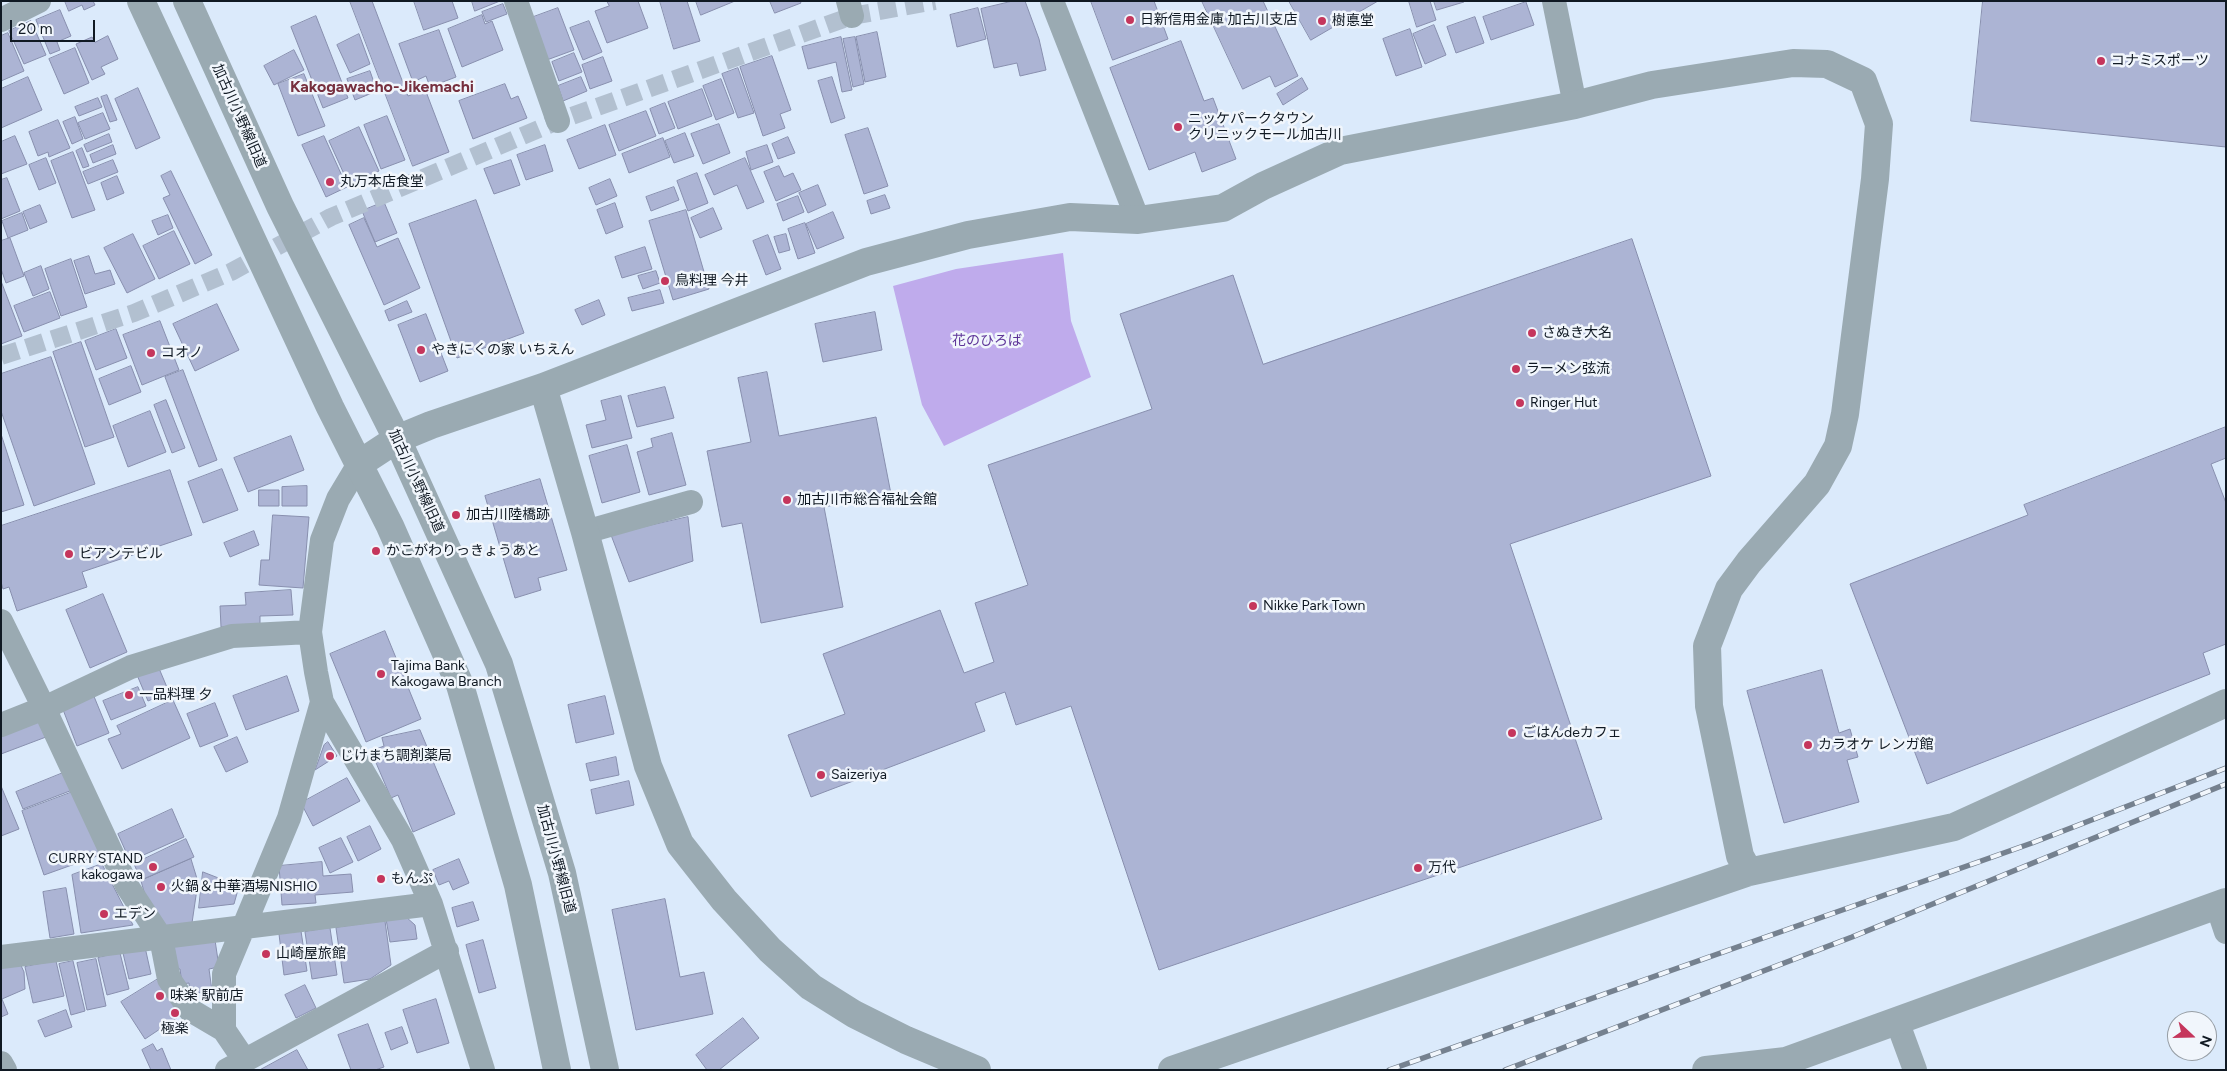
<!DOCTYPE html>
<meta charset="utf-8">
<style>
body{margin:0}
#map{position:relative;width:2227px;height:1071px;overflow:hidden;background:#dbeafb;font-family:Figtree,sans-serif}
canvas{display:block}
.frame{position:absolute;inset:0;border:2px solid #101923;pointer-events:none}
.north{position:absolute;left:2167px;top:1011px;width:50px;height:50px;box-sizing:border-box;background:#f1f6fc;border:1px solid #979ea5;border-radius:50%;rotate:111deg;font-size:14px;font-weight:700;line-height:20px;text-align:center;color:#101923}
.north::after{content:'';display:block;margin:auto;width:18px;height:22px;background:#c5365c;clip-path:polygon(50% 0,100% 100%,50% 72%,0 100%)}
.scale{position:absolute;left:10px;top:20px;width:85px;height:22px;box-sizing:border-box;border:2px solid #101923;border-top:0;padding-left:6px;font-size:15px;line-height:18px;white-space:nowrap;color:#101923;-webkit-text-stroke:4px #f1f6fc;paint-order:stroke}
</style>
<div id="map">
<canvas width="2227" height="1071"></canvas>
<div class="frame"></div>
<div class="north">N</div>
<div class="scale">20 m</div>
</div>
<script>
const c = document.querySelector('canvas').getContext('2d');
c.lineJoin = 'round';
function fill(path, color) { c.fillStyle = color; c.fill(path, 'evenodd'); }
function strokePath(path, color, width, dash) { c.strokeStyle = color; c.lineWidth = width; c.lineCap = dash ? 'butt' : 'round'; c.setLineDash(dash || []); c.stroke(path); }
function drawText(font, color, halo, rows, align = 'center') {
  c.font = font + ' Figtree,"Noto Sans JP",sans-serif'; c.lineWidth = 5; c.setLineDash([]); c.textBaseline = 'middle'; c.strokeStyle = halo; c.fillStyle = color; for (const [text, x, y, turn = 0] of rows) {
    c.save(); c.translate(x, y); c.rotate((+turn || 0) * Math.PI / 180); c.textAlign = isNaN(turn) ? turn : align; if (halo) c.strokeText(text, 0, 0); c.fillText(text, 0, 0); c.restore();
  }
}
const green = new Path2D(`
 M1063,253L1071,321L1091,377L944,446L922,405L893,286L956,269Z`);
const building = new Path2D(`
 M65,1H93L95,5L84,10L82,5L69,11Z
 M350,1H372L408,96L425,89L449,152L413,166Z
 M414,1H452L458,18L424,30Z
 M472,1H500L475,11Z
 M607,1H638L648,28L607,43L595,11L609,6Z
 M660,1H687L700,41L674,49Z
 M696,1H735L701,15Z
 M770,1H800L801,3L775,13Z
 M1013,1H1025L1039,39L1046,70L1020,76L1017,63L994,68L981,9Z
 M1091,1H1154L1168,39L1113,60Z
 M1202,1H1263L1298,76L1275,87L1270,76L1243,89Z
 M1289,1H1378L1311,40Z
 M1409,1H1430L1436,20L1417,27Z
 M1434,1H1464V2L1437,10Z
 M1983,1H2226V147L1971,121Z
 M1526,2L1534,25L1491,40L1483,17Z
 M503,4L507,14L486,22L482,12Z
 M558,8L574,50L544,61L528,19Z
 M978,8L986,39L957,47L950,15Z
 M60,10L71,36L57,42L60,50L50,54L36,20Z
 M482,15L485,24L492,21L503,50L462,67L448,29Z
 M316,16L348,98L323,108L291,27Z
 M1475,17L1484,43L1456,53L1447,27Z
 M31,21L46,55L24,64L9,31Z
 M589,21L602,52L583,60L570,28Z
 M1434,25L1446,55L1425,64L1413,34Z
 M1410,29L1422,67L1396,76L1383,39Z
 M439,30L456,77L430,87L426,76L413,82L399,44Z
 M877,32L886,77L865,82L856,37Z
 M8,33L24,71L1,81V36Z
 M359,34L370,64L350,73L337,45Z
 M108,36L118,59L101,67L105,74L92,80L76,44L92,37L95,42Z
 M841,37L852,90L842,92L836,62L808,69L802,47Z
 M855,37L864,84L853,87L843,39Z
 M1181,41L1204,101L1213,98L1236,159L1202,172L1195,152L1149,170L1110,68Z
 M75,48L89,83L64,94L49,59Z
 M294,50L304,70L274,85L264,66Z
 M574,53L582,72L559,81L552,62Z
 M772,56L791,110L780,114L785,128L763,136L740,67Z
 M603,57L612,81L590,89L582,65Z
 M738,68L754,113L738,118L722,74Z
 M370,71L377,91L355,100L347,79Z
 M304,74L325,126L298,136L278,84Z
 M28,77L42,110L1,128V89Z
 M581,77L587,91L563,101L558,86Z
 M832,77L845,118L831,123L818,81Z
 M1302,78L1308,89L1283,105L1277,94Z
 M721,79L734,113L716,120L703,86Z
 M505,84L511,99L518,96L527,118L473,139L459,101Z
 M138,88L160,138L136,149L115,99Z
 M702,89L712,116L678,129L668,102Z
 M107,95L117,120L110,122L101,97Z
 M98,98L102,107L79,116L75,107Z
 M665,103L675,128L659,134L650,109Z
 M646,111L656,136L619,151L609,125Z
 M103,113L110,129L85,139L78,123Z
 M387,116L405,160L381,169L364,125Z
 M75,117L83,139L72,144L63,122Z
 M58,120L70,148L49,157L48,152L38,156L29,132Z
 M719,124L730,153L703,164L691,134Z
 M605,125L616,155L579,169L567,140Z
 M359,127L379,171L349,185L329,141Z
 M868,128L888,186L864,194L845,135Z
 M685,133L694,156L674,163L665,141Z
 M109,134L112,142L87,152L84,145Z
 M15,136L27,164L1,174V142Z
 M324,136L347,187L326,197L302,145Z
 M788,137L795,153L778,159L772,144Z
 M663,138L670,157L629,173L622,154Z
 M113,145L116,154L93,163L90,155Z
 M545,145L553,171L526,180L517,155Z
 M767,145L773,162L751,170L746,152Z
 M82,148L89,166L83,168L76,151Z
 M73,152L95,210L72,218L51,161Z
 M46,158L56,183L39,190L29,165Z
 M745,158L764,202L747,209L737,185L714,195L705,175Z
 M113,160L118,172L88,184L83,172Z
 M511,160L520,185L494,194L484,169Z
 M779,166L784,177L793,173L801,190L776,201L764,172Z
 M171,171L212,255L195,264L163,198L170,195L161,176Z
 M697,173L708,203L688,211L677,181Z
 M117,176L124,193L107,200L101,183Z
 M7,178L20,211L1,219V180Z
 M610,179L617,196L596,205L589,188Z
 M818,185L826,205L808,213L799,193Z
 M674,187L679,200L651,211L646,197Z
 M885,195L890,208L871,214L867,201Z
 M798,196L804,212L783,221L777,204Z
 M476,200L524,333L457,358L409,224Z
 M384,202L397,233L375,242L362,211Z
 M615,203L623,227L606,234L597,210Z
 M40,205L47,222L30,229L23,212Z
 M713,208L722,229L700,238L691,218Z
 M686,210L709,289L673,300L649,221Z
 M833,212L844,238L817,249L806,224Z
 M22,213L28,230L8,238L2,221Z
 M168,215L173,228L158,235L152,221Z
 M364,218L377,247L398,238L420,288L384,305L349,225Z
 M805,223L815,253L798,259L788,229Z
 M174,231L190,264L159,279L143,246Z
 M133,234L155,279L127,293L104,248Z
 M786,234L790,250L779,253L774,237Z
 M768,235L781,269L766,275L753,241Z
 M10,238L24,276L6,283L1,269V241Z
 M1632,239L1711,476L1510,544L1602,819L1159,970L1071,706L1016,725L1005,692L975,703L985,731L811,797L788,735L845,714L823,654L940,610L964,673L994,662L975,603L1028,585L988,465L1152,409L1120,314L1233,275L1263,364Z
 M645,247L652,269L622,278L615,257Z
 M89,256L95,274L110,270L115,284L85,294L74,261Z
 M71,259L87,307L61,316L45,269Z
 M41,266L49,289L33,296L24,273Z
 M656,271L660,283L643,289L638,276Z
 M1,281L22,336L1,344Z
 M660,290L664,303L632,311L628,298Z
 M50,292L60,318L24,332L14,306Z
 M599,300L605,315L582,325L575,310Z
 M407,301L412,312L389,321L385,311Z
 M217,304L239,350L195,371L173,324Z
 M875,312L882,350L823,362L815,324Z
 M426,314L448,371L420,382L398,325Z
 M160,321L179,370L142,385L123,335Z
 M116,329L127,358L96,370L85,341Z
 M81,342L114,437L85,447L53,352Z
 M51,357L95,484L34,506L1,411V374Z
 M131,366L141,392L109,405L99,379Z
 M183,370L217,460L199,467L165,377Z
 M767,372L779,436L876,417L891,494L824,507L843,607L761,623L742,523L722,527L707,451L751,442L738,378Z
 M665,387L674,418L637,427L628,396Z
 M621,396L632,438L592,448L586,425L606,420L601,401Z
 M166,400L185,448L172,453L154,405Z
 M150,411L166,452L128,467L113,426Z
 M2226,427V458L2211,464L2226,503V644L2203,653L2210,674L1927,784L1850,584L2028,515L2024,505Z
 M672,433L686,485L649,495L637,452L653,447L651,439Z
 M1,434L24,505L1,512Z
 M291,436L304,470L248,492L234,458Z
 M627,445L640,492L602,503L589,456Z
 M222,469L238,510L203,523L188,482Z
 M170,470L192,535L82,572L87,587L17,611L9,587L3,589L1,582V526Z
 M540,479L567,570L538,578L541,590L515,598L485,496Z
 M307,486V506H282V487Z
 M259,490H279V506H259Z
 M273,515L309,517L303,588L259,585L261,560H269Z
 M688,517L693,561L629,582L611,535Z
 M254,531L259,545L230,557L224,543Z
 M291,590L293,615L260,616V625L221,627L220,606L246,605L245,593Z
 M103,594L127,652L90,668L66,610Z
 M385,631L421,719L366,742L330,654Z
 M158,666L169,692L148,701L137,675Z
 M1822,670L1839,733L1850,729L1858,757L1847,760L1859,802L1784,823L1747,691Z
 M287,676L299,711L246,730L233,696Z
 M138,687L146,706L111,720L103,701Z
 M93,694L109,733L77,746L62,707Z
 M605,696L614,734L576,743L568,705Z
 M173,700L190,738L122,769L108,739L121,734L117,726Z
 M215,703L228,736L200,747L187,714Z
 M37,714L46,737L1,754V728Z
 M420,730L455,814L413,832L398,795L391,798L371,751L384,746L382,738Z
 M237,737L248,762L226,772L214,747Z
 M328,742L337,756L315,770L324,745Z
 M616,757L619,775L590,781L586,764Z
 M68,771L75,789L23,809L16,792Z
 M347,778L360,801L313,826L301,803Z
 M629,781L634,805L596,814L591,790Z
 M1,786L19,829L1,836Z
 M78,790L100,855L44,875L22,811Z
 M172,809L184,837L130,861L118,834Z
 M370,826L381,849L358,861L347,837Z
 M341,838L353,862L330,873L319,848Z
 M186,839L194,857L141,880L134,864Z
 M191,859L198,882L192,923L167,930L145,895L141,881Z
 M459,859L469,883L453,890L449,881L439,885L433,870Z
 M322,862L323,876L351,874L353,892L315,895L316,903L282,905L279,866Z
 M102,864L133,925L81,933L72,875Z
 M203,872L239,886L234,904L199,908Z
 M66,888L74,934L50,938L43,892Z
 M665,899L680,977L704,972L713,1014L636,1030L612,910Z
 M473,902L479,920L457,927L452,908Z
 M405,916L415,925L417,939L390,942L386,919Z
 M385,921L391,965L370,979L344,983L336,928Z
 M330,928L337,975L312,979L305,932Z
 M301,931L307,971L284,975L279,934Z
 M215,940L219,967L209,969L212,991L190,994L189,983L182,984L180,969H177L174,946Z
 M483,940L496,988L479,993L466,945Z
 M145,947L151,974L129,979L123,953Z
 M120,953L129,989L107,995L98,958Z
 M96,959L106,1006L87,1010L77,963Z
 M19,961L24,972L25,989L2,999L8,1014L1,1017V964Z
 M56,961L64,996L33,1003L25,967Z
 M73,961L85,1011L71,1015L59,964Z
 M158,979L181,1015L145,1039L121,1002Z
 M305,985L316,1008L296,1018L285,995Z
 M436,999L449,1043L417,1053L403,1010Z
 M66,1010L72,1027L45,1037L38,1021Z
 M743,1018L759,1038L719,1070H707L696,1055Z
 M368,1024L384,1067L375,1070H351L338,1035Z
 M402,1027L408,1043L391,1050L385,1033Z
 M153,1044L157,1051L162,1048L171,1070H151L142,1050Z
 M297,1050L308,1070H260Z`);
const pedestrianTunnel = new Path2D(`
 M1,356L134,313L231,272L331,217L558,121L852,16L935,1`);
const minor = new Path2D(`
 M516,1L558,121
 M848,1L852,16
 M1052,1L1138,220
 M1554,1L1575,105
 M1,20L39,1
 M359,464L338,499L322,540L310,632L316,672L322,702L403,840L431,904L483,1070
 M585,532L691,502
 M1,621L44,708L127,886L161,938L169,979L190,1010L224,1030L245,1061
 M1,725L44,708L131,667L232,636L310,632
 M2217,905L2226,932
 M1,957L431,904
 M1897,1021L1915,1070
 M224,1030V974L289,818L322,702
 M1,1063L5,1070
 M227,1070L447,951`);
const tertiary = new Path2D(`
 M141,1L330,407L390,526L460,685L518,885L557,1070
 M187,1L280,206L397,439L499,664L562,873L605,1070
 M543,387L585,532L648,766L680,844L724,900L770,950L811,987L854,1014L906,1040L977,1070
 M359,464L397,439L431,425L543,387L866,262L968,235L1070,217L1138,220L1223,208L1263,186L1340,151L1575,105L1652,85L1793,63L1827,64L1863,81L1879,124L1875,179L1845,414L1838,446L1817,484L1749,562L1729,589L1707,646L1709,706L1740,856L1749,872
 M1172,1070L1749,872L1954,827L2226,703
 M1706,1070L1786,1061L2226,902`);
const rail = new Path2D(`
 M1389,1070L2032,843L2226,768
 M1505,1070L1852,937L2226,784`);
const markers = [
 [1130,20,5,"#c5365c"],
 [1322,21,5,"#c5365c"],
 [2101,61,5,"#c5365c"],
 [1178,127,5,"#c5365c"],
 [330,182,5,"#c5365c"],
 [665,281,5,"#c5365c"],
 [1532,333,5,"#c5365c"],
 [421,350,5,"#c5365c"],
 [151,353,5,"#c5365c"],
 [1516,369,5,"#c5365c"],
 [1520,403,5,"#c5365c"],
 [787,500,5,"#c5365c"],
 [456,515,5,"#c5365c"],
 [376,551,5,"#c5365c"],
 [69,554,5,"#c5365c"],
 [1253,606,5,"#c5365c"],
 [381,674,5,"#c5365c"],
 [129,695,5,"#c5365c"],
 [1512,733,5,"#c5365c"],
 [1808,745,5,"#c5365c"],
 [330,756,5,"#c5365c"],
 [821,775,5,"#c5365c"],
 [153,867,5,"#c5365c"],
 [1418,868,5,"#c5365c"],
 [381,879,5,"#c5365c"],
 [161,887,5,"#c5365c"],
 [104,914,5,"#c5365c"],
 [266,954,5,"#c5365c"],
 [160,996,5,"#c5365c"],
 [175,1013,5,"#c5365c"]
];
const poiNames = [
 ["日新信用金庫 加古川支店",1140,20],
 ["樹悳堂",1332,21],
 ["コナミスポーツ",2111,61],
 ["ニッケパークタウン",1188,119],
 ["クリニックモール加古川",1188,135],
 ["丸万本店食堂",340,182],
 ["鳥料理 今井",675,281],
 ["さぬき大名",1542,333],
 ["やきにくの家 いちえん",431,350],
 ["コオノ",161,353],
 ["ラーメン弦流",1526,369],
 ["Ringer Hut",1530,403],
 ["加古川市総合福祉会館",797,500],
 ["加古川陸橋跡",466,515],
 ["かこがわりっきょうあと",386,551],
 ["ビアンテビル",79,554],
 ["Nikke Park Town",1263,606],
 ["Tajima Bank",391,666],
 ["Kakogawa Branch",391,682],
 ["一品料理 夕",139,695],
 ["ごはんdeカフェ",1522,733],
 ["カラオケ レンガ館",1818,745],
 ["じけまち調剤薬局",340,756],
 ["Saizeriya",831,775],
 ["CURRY STAND",143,859,"right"],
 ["kakogawa",143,875,"right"],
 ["万代",1428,868],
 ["もんぷ",391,879],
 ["火鍋＆中華酒場NISHIO",171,887],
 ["エデン",114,914],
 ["山崎屋旅館",276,954],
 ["味楽 駅前店",170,996],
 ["極楽",175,1029,"center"]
];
const streetNames = [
 ["加古川小野線旧道",239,116,66],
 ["加古川小野線旧道",416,481,65],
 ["加古川小野線旧道",556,859,75]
];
const parkNames = [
 ["花のひろば",987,341]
];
const quarterNames = [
 ["Kakogawacho-Jikemachi",382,87]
];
fill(green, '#bfabec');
fill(building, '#acb4d4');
strokePath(building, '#888fae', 1);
strokePath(pedestrianTunnel, '#b2c0d0', 18, [18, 9]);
strokePath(minor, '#9aaab2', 24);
strokePath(tertiary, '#9aaab2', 28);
strokePath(rail, '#75818f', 5.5);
strokePath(rail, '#f1f6fc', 4, [11]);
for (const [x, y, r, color] of markers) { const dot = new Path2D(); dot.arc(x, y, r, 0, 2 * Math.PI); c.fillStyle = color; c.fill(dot); strokePath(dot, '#f1f6fc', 2); }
drawText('14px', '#101923', '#f1f6fc', poiNames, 'left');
drawText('14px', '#101923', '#f1f6fc', streetNames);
drawText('14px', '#5d3498', '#f1f6fc', parkNames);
drawText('bold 16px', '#762f3e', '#f1f6fc', quarterNames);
</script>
